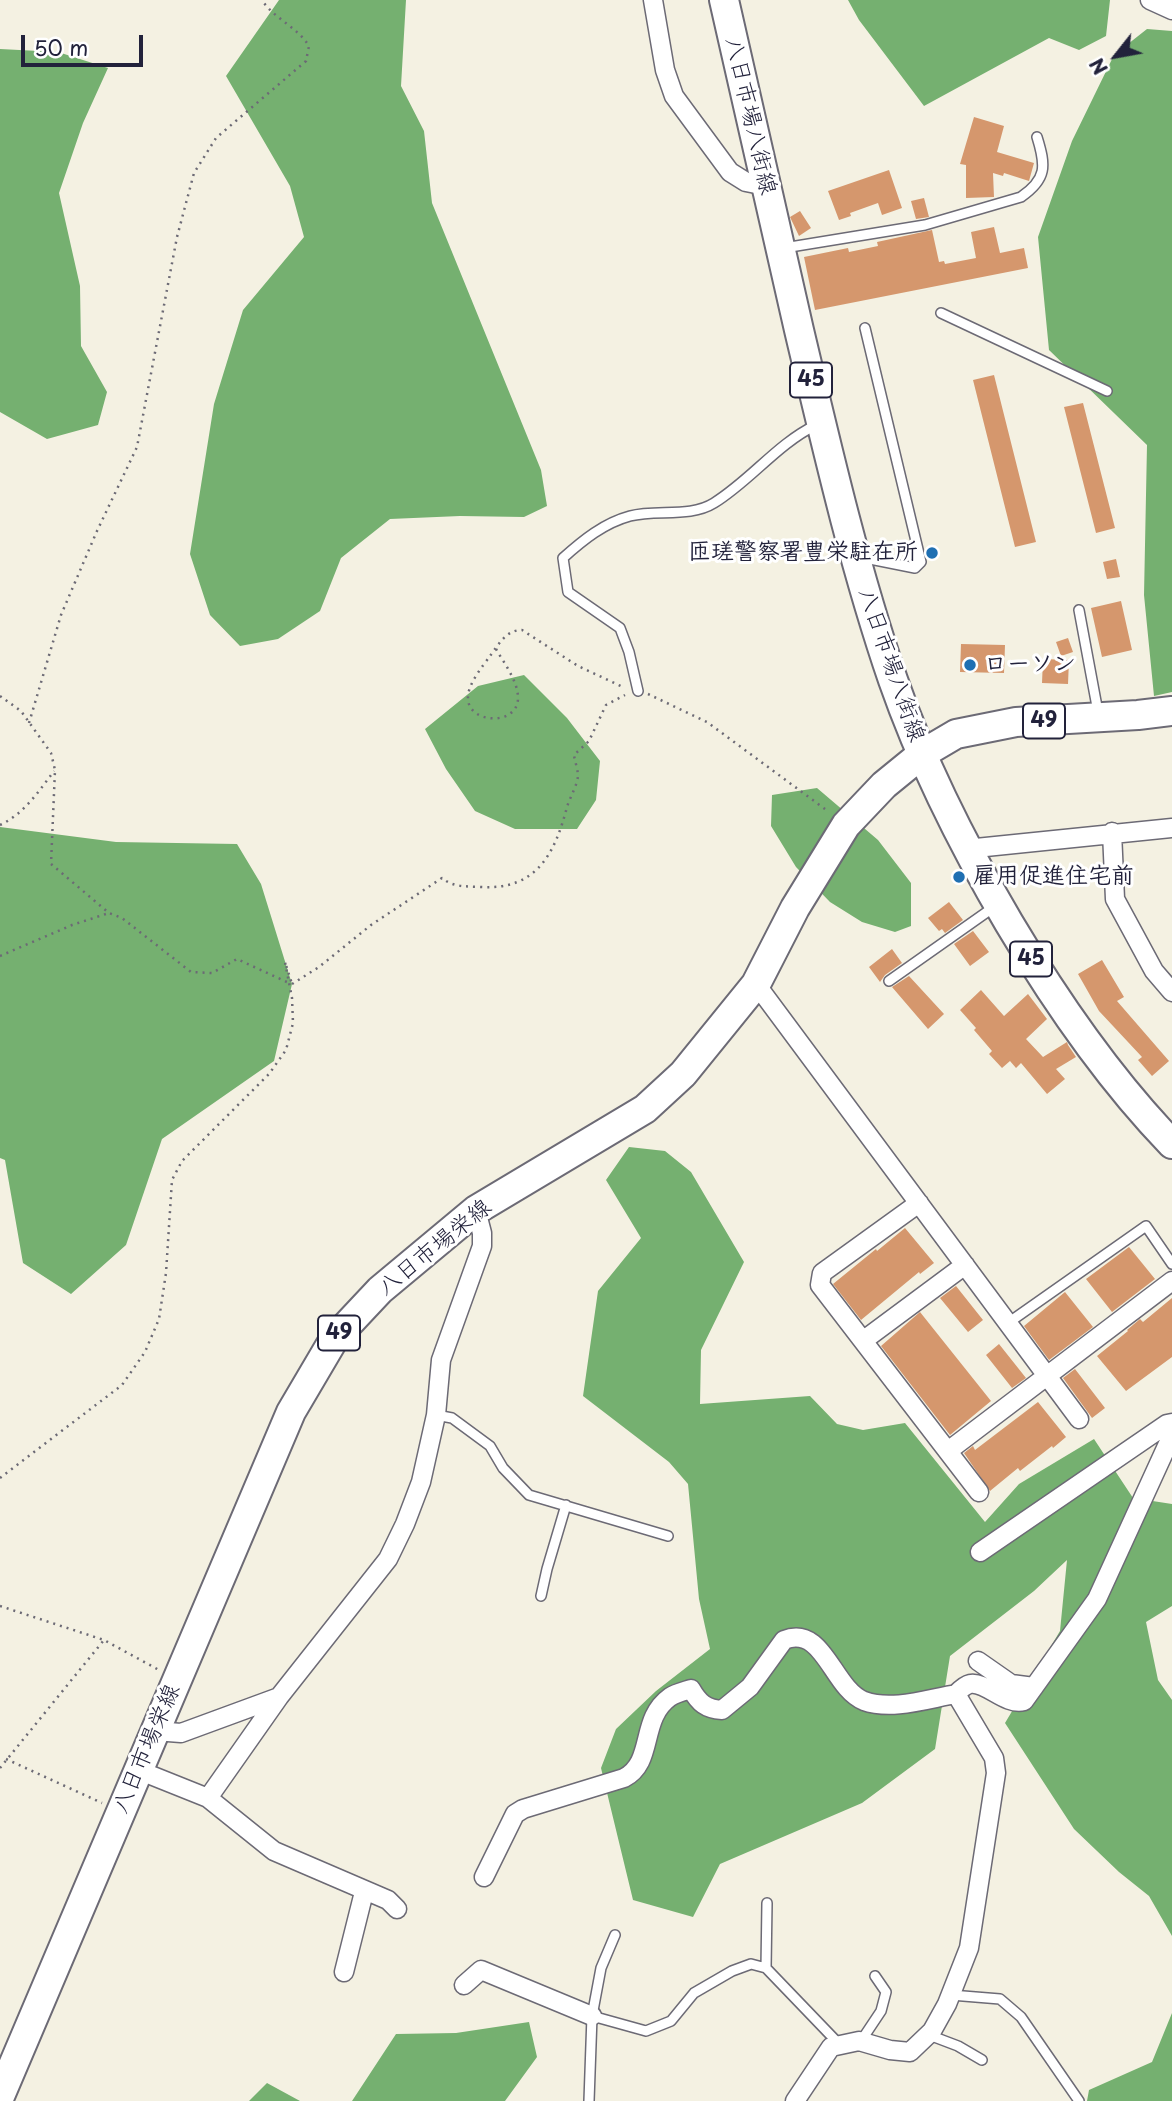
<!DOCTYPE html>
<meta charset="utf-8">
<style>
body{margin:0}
#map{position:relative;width:1172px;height:2101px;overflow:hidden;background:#f4f1e2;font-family:"Playpen Sans",sans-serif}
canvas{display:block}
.north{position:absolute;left:1081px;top:21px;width:70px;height:70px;-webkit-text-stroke:5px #fff;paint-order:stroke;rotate:239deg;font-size:19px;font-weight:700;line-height:28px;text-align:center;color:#22223b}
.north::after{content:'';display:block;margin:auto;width:24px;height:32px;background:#22223b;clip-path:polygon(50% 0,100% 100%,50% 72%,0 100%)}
.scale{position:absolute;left:21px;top:35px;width:122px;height:32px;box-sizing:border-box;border:4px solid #22223b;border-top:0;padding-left:9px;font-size:21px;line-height:24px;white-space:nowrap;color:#22223b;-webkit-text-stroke:5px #fff;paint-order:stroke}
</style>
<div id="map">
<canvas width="1172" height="2101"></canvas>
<div class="north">N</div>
<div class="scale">50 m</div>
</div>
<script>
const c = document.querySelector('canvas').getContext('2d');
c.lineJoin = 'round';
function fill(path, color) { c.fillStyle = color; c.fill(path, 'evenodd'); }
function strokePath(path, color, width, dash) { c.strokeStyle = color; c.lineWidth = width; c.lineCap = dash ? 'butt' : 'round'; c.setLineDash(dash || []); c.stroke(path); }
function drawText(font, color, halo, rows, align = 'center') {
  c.font = font + ' "Playpen Sans","Klee One",sans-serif'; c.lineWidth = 6; c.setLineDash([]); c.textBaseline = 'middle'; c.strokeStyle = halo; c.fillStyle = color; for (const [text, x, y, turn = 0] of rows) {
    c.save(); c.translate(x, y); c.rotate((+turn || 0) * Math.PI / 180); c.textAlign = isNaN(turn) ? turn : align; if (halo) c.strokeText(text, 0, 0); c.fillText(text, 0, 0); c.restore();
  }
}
const forest = new Path2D(`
 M279,0H406L401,86L424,131L432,203L541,470L547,506L524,517L460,516L390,519L341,558L320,611L278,639L240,646L210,615L190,554L214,404L243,310L304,237L290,186L226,76Z
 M848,0H1110L1106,36L1079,50L1049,38L924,106L859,20Z
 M1147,29L1172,31V692L1154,696L1144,595L1147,445L1049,350L1038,237L1072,141L1114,55Z
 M0,49L58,52L108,68L83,123L59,193L80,286L81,346L107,392L98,425L47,439L0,412Z
 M524,675L567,718L600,761L596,800L577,829H515L475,811L446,769L425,729L478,686Z
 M817,788L878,840L911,883V926L895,932L862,922L830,902L796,867L771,826L772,795Z
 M0,827L116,842L237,844L261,884L292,984L274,1061L162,1139L126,1245L71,1294L23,1263L5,1160L0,1158Z
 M629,1147L665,1151L691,1172L744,1262L701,1350L700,1404L810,1396L837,1424L863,1430L905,1423L985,1522L1019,1484L1094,1439L1133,1498L1172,1504V1606L1146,1622L1158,1680L1172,1700V1936L1149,1896L1119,1872L1074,1829L1005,1723L1060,1631L1067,1560L1034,1591L950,1656L935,1749L862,1803L720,1864L693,1917L633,1900L601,1768L616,1729L656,1691L710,1649L699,1599L688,1484L669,1462L583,1396L598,1291L641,1238L606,1180Z
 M1172,2013V2101H1087L1089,2090L1152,2062Z
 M529,2022L537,2057L505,2101H352L396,2034L456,2033Z
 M267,2083L300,2101H249Z`);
const building = new Path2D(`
 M974,117L1004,126L997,152L1034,163L1029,181L1004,173L1003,176L993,173L994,197L966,198V165L960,164Z
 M889,170L902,208L882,215L878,203L850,213L851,216L839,220L828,191Z
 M924,198L929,217L916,219L911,201Z
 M800,211L811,228L799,236L790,217Z
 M994,227L1000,253L1024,248L1028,268L815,310L804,257L848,248L849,252L878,246L877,242L932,230L939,262L944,261L945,264L976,258L971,232Z
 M994,375L1036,542L1015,547L973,380Z
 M1083,403L1115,528L1096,533L1064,407Z
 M1116,559L1120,577L1107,579L1103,562Z
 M1121,601L1132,650L1102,657L1091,608Z
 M1068,638L1073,652L1061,656L1056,642Z
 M961,644L1005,645L1004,673L960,672Z
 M1043,659L1069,660L1068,684L1042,683Z
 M949,902L963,920L945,933L942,929L939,931L928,918Z
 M973,931L989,952L970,966L954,944Z
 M892,949L902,963L885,975L880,982L869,967Z
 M1102,960L1124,997L1117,1001L1169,1061L1152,1076L1138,1060L1142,1057L1099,1011L1078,974Z
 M909,976L944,1014L928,1029L892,987Z
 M981,990L1004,1016L1028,994L1047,1019L1026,1039L1043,1057L1067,1042L1068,1045L1076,1057L1056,1069L1065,1079L1047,1094L1021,1063L1016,1068L1010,1061L1002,1068L989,1054L992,1051L974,1030L976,1028L960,1010Z
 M905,1228L934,1263L920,1274L919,1272L861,1320L833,1284L876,1249L877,1251Z
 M1129,1247L1155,1279L1112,1312L1086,1279Z
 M956,1286L983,1320L968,1332L940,1298Z
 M1065,1292L1093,1327L1049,1360L1024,1326Z
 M1172,1298V1357L1126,1391L1097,1356L1128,1331L1127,1330L1140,1319L1143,1322Z
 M920,1312L991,1401L950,1435L881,1346Z
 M999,1344L1026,1378L1012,1388L986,1355Z
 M1075,1369L1105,1408L1092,1418L1063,1378Z
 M1038,1402L1066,1437L1053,1448L1052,1446L1020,1471L1018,1468L990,1491L964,1453L973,1446L975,1450Z`);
const path = new Path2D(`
 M496,649C504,663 518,681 518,698C518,726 469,724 468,699C467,685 482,667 490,656C499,644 506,630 522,630L578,666L625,688
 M648,694L707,722L829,812
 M0,696L21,711L51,753L55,770L51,864L109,913L122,918L191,972L212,973L237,959L289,983
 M29,723L61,615L97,531L137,447L177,237L194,173L216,138L306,61L309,46C298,28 277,20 264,3L266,0
 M0,825C24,814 39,791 54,771
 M0,956L72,925L109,913
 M292,984L319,967L371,925L442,878C454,888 467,886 482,887C537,890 555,853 567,807C570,797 577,786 578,776C578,770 575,762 574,755L589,741L606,705L625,695
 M0,1478L122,1385L145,1352L159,1319L166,1273L172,1180L182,1161L269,1074L286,1050L293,1023L292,998L285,962L292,984
 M0,1606L104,1640L159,1670
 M6,1759L102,1803
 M0,1768L104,1640`);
const service = new Path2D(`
 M784,248L925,225L1021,197C1047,179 1046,166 1037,137
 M941,313L1107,391
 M860,557L915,568L921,562L865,328
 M1079,610L1098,712
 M638,691L629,652L620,628L568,592L563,558C583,540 604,523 630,516C657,509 690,518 714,503C751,480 777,444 816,425
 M889,981L994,907
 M1008,1323L1146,1226L1172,1264
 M436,1415L452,1418L490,1446L503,1468L529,1495L668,1536
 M541,1596L547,1569L566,1505
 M766,1968L767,1903
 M951,1995L1000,1999L1021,2017L1079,2101
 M592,2016L646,2031L671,2021L694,1993L732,1971L751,1964L766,1968L840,2045
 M929,2035L958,2046L982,2060
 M861,2041L881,2011L886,1992L875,1976
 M589,2101L592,2016L601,1968L615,1935`);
const minor = new Path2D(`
 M653,0L665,70L674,96L730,172L746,182L766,186
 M1150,0L1172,10
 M1112,832L1115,899L1154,971L1172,992
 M966,849L1172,828
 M756,984L1079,1419
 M919,1203L822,1273L820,1285L979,1492
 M864,1340L965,1265
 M948,1451L1172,1281
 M980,1552L1167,1424L1172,1423
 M978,1661L1011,1684L1034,1687
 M155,1731L181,1733L279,1697
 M138,1770L208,1798L274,1851L388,1900L397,1909
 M208,1798L279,1697L388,1559L405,1524L421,1482L436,1415L441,1360L482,1246V1233L476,1210
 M484,1877L515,1814L523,1809L624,1778C655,1762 639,1719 670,1697C676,1693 685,1691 691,1689C699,1703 706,1709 722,1710L750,1687L784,1640C824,1624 832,1688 864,1701C892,1711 927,1699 956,1694
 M344,1972L364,1892
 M464,1985L481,1970L592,2016
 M795,2101L831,2047L859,2041L890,2050L910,2052L932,2031L947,2004L969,1948L996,1773L994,1758L956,1694C960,1690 965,1685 970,1684C986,1681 1005,1706 1024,1701L1097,1599L1172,1435`);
const primary = new Path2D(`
 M724,0C749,110 774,220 799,330C827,448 854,566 893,680C923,766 963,845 1009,923C1056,1002 1108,1078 1172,1144
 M0,2096L291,1412L334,1339L380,1290L476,1210L645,1109L683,1074L756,984L795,908L846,825L884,785L922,754L956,734L1016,722L1138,715L1172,711`);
const markers = [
 [932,553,7,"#1f6fb2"],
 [970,665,7,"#1f6fb2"],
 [959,877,7,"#1f6fb2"]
];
const shields = [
 [811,380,42],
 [1044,721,42],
 [1031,959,42],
 [339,1333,42]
];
const shieldNames = [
 ["45",811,380],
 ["49",1044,721],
 ["45",1031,959],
 ["49",339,1333]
];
const streetNames = [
 ["八日市場八街線",750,116,77],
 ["八日市場八街線",891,665,71],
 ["八日市場栄線",435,1248,-39],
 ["八日市場栄線",147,1749,-67]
];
const poiNames = [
 ["匝瑳警察署豊栄駐在所",918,553,"right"],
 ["ローソン",984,665],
 ["雇用促進住宅前",973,877]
];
fill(forest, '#75b070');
fill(building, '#d5976d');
strokePath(service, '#6c6a75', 12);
strokePath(minor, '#6c6a75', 21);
strokePath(primary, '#6c6a75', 32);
strokePath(path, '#6c6a75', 2.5, [2, 5]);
strokePath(service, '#fff', 9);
strokePath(minor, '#fff', 18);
strokePath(primary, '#fff', 28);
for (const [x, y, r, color] of markers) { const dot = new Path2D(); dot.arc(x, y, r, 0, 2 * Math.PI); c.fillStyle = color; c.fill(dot); strokePath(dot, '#fff', 2.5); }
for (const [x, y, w] of shields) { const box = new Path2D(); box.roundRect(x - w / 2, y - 17.5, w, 35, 5); c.fillStyle = '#fff'; c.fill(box); strokePath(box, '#22223b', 2); }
drawText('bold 21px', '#22223b', null, shieldNames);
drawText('23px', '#22223b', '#fff', streetNames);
drawText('bold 23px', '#22223b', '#fff', poiNames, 'left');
</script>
